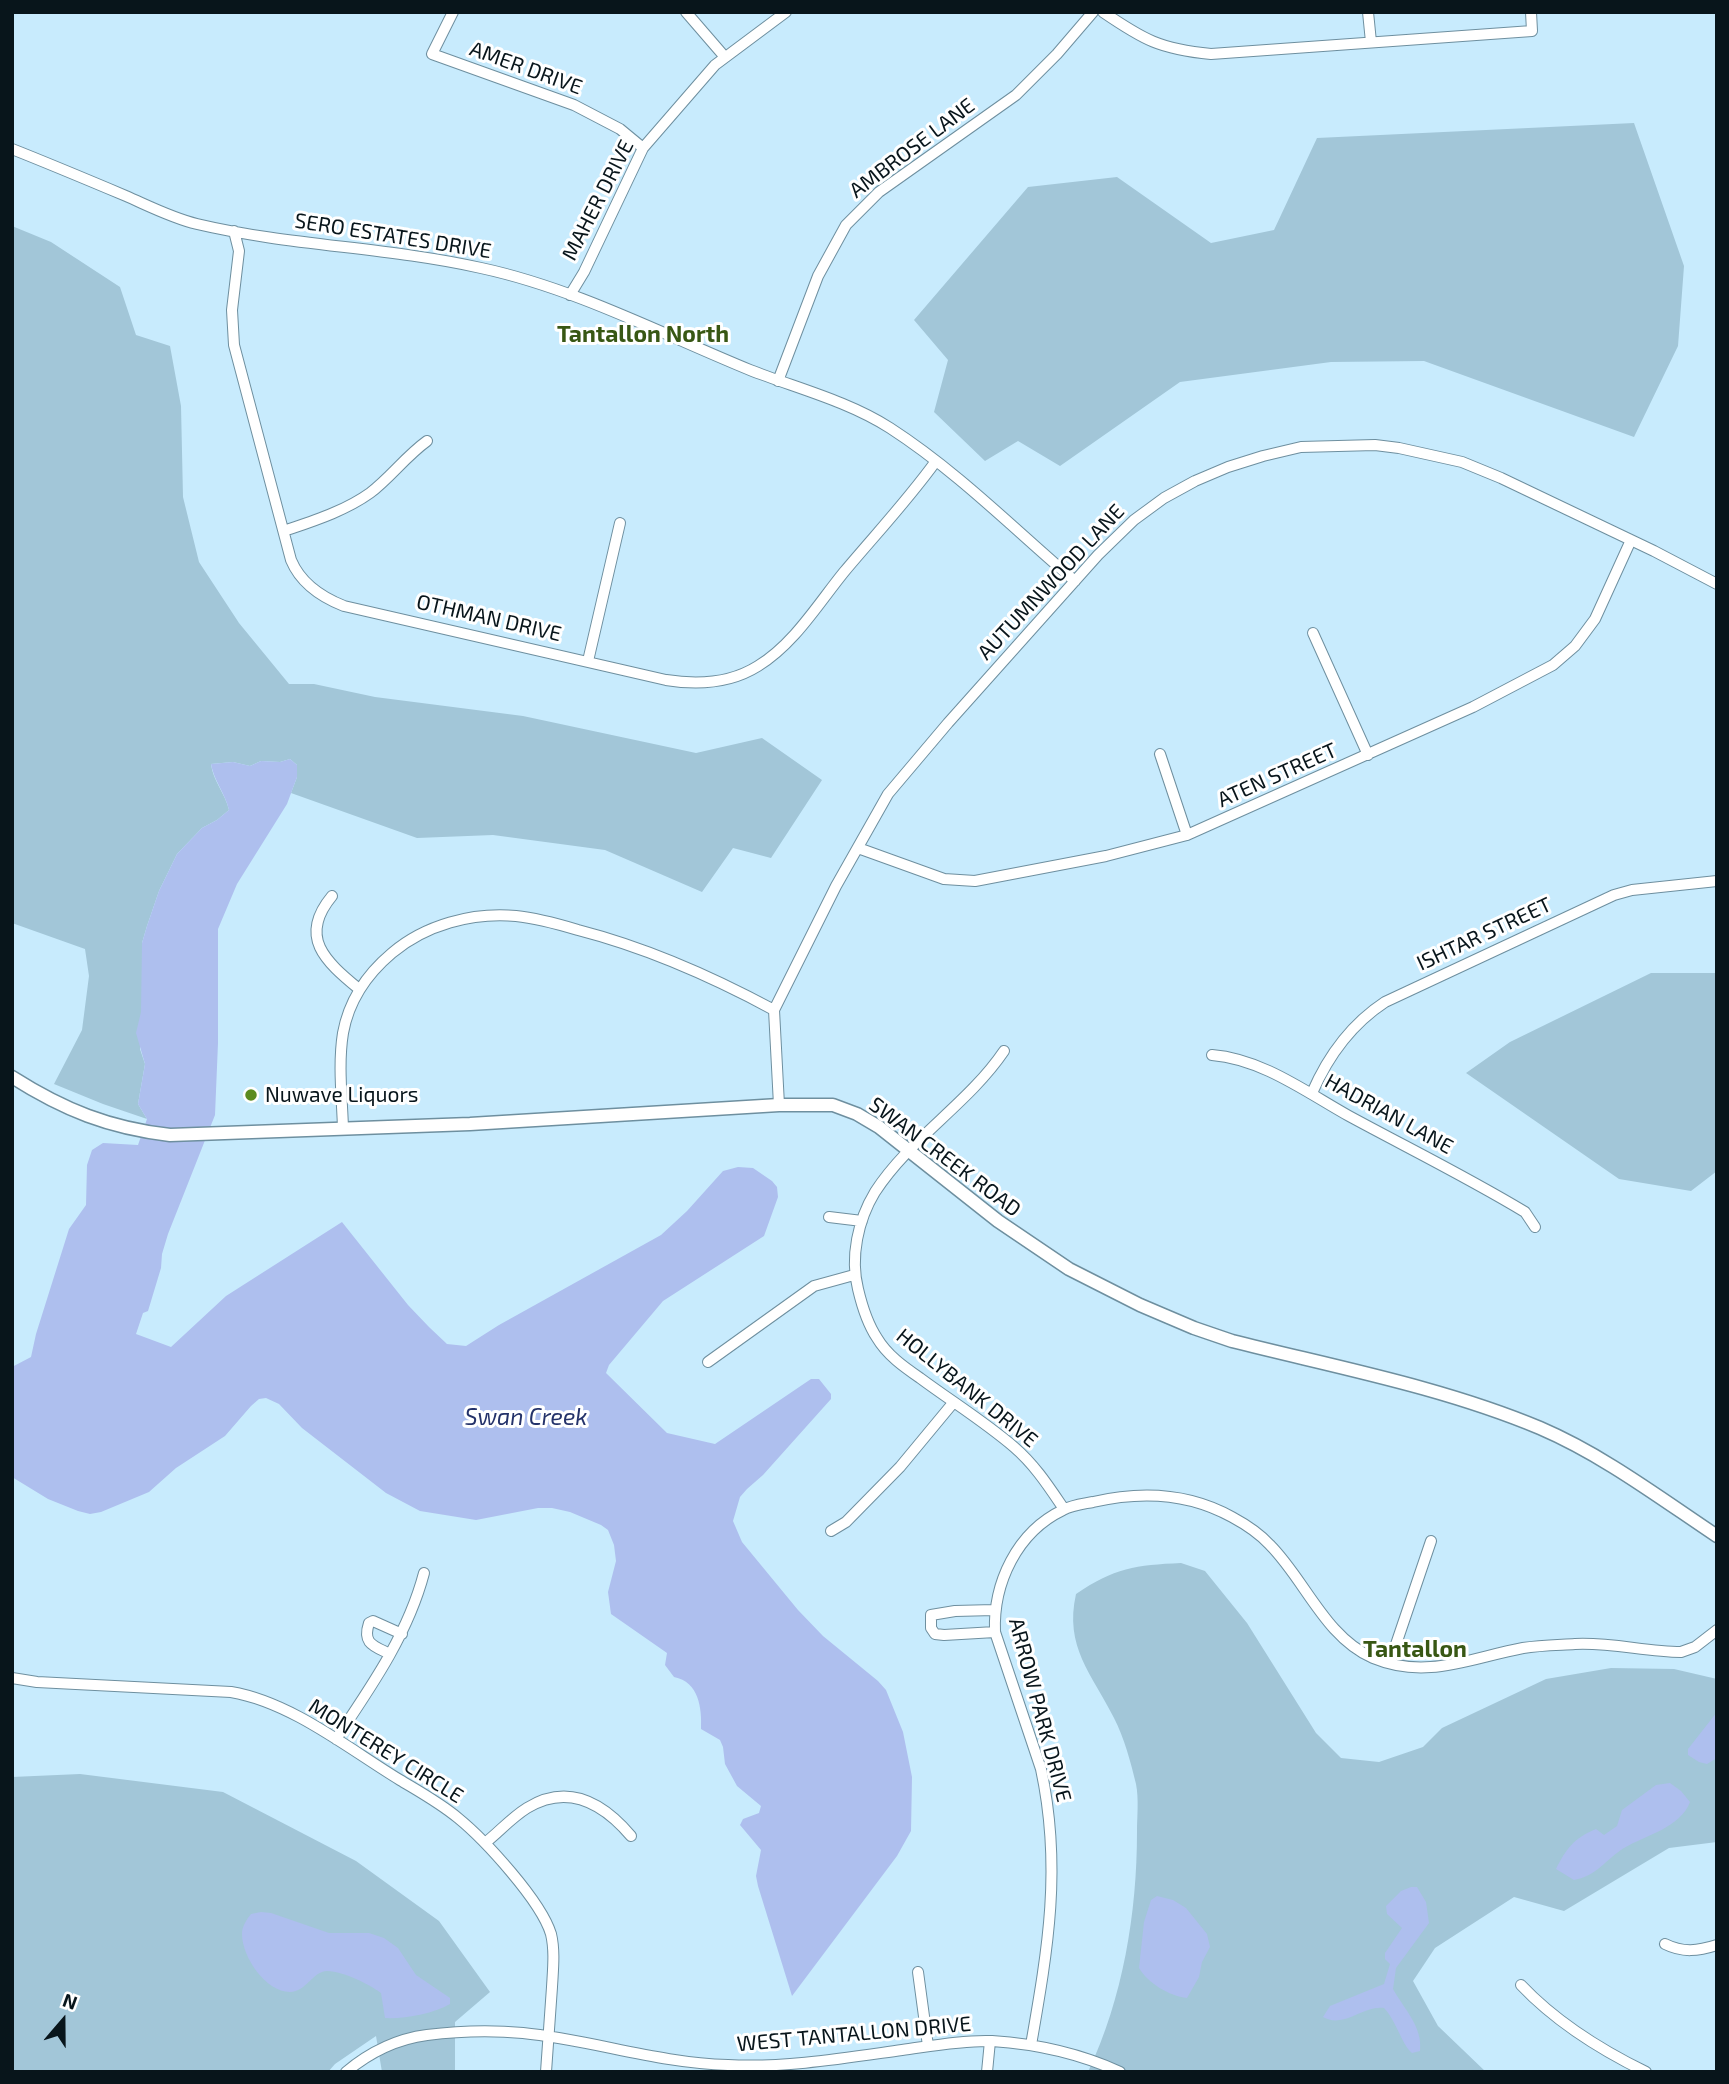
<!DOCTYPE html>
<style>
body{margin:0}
#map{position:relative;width:1729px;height:2084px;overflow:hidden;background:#c8ebfd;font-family:"Exo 2",sans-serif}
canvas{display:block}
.frame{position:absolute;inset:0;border:14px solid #08151b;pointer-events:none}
.north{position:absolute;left:28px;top:1986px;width:70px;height:70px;-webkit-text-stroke:5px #fff;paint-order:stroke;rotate:20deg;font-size:19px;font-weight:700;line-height:28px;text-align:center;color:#08151b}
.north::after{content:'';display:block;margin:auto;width:24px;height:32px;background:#08151b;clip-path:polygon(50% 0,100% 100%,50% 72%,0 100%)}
</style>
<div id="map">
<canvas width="1729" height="2084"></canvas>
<div class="frame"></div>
<div class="north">N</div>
</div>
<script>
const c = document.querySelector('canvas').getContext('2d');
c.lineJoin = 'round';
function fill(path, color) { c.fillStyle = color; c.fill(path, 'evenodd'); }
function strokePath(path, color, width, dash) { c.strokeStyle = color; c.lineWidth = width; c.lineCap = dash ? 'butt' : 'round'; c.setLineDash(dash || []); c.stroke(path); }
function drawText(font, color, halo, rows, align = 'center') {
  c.font = font + ' "Exo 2",sans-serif'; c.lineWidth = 6; c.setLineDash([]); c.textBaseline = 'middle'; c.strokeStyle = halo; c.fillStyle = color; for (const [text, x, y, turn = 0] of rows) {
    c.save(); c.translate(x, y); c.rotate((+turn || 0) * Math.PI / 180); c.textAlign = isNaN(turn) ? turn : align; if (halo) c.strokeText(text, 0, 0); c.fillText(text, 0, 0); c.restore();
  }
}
const green = new Path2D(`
 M1634,123L1684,266L1678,346L1634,437L1424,361L1331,362L1180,382L1060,466L1018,441L985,461L934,412L948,360L914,320L1028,187L1117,177L1211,243L1274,230L1317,138Z
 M12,226L51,242L120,287L136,335L170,346L181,406L183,497L199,562L239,623L289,684H314L375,697L523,716L696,753L762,738L822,780L771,858L733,848L702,892L605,850L493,835L417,838L291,793L297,777V765L290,759L280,762L261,761L250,766L233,762L211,764C213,781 225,793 229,810L217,820L202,828L177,854L159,891L147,926L142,943L143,993L140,1049L145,1064L138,1104L147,1119L103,1104L54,1084L82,1030L89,976L85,949L12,923Z
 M1651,973H1717V1171L1691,1191L1619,1179L1466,1073L1510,1042Z
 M1181,1563L1205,1571L1247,1623L1316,1733L1341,1758L1379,1762L1423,1747L1442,1728L1546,1679L1611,1668L1674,1669L1717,1679V1842L1669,1848L1564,1911L1514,1897L1435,1948L1413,1981L1438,2026L1486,2072H1088C1123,1998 1137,1913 1137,1832C1137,1817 1139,1799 1136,1784C1131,1763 1124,1737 1114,1718C1092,1674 1064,1647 1076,1594C1114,1568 1136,1565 1181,1563Z
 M80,1774L223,1792L356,1861L439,1921L490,1992L455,2022V2072H382L376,2036L335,2064L328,2072H12V1777Z`);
const water = new Path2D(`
 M290,759L297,765V777L287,804L237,884L218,929V1043L215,1115L168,1234L162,1254L161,1268L148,1311L143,1313L136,1334L171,1347L226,1296L342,1222L408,1305L429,1327L447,1344L466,1346L499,1325L661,1235L687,1211L723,1171L738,1167L753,1168L772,1181L777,1187L778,1197L764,1236L663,1301L609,1365L606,1373L667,1433L715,1444L811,1379H819L831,1394V1399L763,1475L747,1489L740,1497L733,1521L742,1542L798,1610L823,1636L878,1681L886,1690L903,1732L912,1777L911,1831L897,1856L792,1996L758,1886L756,1876L761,1850L740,1825L743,1819L759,1813L761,1806L737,1786L725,1764L723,1747L720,1740L701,1729C702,1708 699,1682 674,1677L665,1665L667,1653L611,1614L608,1592L616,1561L614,1545L608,1530L601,1525L570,1512L552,1508H538L476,1520L420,1511L386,1493L302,1428L279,1404L266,1398L259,1399L251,1406L225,1436L176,1468L149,1492L101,1512L90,1514L78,1511L48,1499L12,1477V1367L31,1357L36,1334L69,1229L86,1205L87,1165L92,1150L103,1143L138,1145L147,1119L138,1104L145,1064L136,1033L141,1012L142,943L147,926L159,891L177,854L202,828L217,820L229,810C225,793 214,781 211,764L233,762L250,766L261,761L280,762Z
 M1717,1712V1758L1707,1764L1699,1762L1688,1755V1749Z
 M1670,1783L1681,1791L1690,1802C1680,1828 1646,1835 1624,1848C1605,1860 1597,1876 1574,1880L1556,1869C1566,1849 1574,1838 1596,1829L1604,1835L1617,1826L1622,1810L1656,1785Z
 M1411,1887H1417L1426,1902L1429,1923L1396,1968L1393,1989C1404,2009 1423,2027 1420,2051L1412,2053C1402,2045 1396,2020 1384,2008C1363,2005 1344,2029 1323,2017L1330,2006L1384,1984L1390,1964L1385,1959V1953L1402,1928L1387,1914L1386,1906L1401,1891Z
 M1157,1896L1173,1900L1186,1908L1207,1934L1210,1947L1202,1962L1199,1977L1187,1998C1169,1996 1148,1983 1139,1968L1144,1922L1151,1900Z
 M261,1912L271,1913L329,1933H369L384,1938L398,1948L416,1975L450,1998V2004C433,2014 404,2019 385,2018L381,1993C367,1983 345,1972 327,1971C313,1971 306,1992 290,1992C266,1992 242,1957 242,1934C242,1926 247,1919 251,1914Z`);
const minor = new Path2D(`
 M453,12L432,54L574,105L620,129L643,148
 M686,12L724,56
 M1103,12C1144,40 1160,49 1211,54L1532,31L1531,12
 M1368,12L1371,42
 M12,149C50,164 88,180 126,196C149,206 172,218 197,224C290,246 387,247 481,268C574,288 662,334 750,370C796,388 848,401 890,428C958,472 1014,529 1075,581
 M234,231L239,251L232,310L234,345L291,560C301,584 321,597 344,606L666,680C697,685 731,683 758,666C794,644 818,604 844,572C875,535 908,500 936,461
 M570,295L584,272L643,148L715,65L786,12
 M778,381L818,276L846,225L879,192L1016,95L1057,54L1093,12
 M284,531C313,521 345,511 370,493C390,478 406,456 427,441
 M1313,633L1368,755
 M588,661L620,523
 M1160,754L1187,835
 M858,848L944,879L975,881L1106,856L1187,835L1473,707L1553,665L1575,646L1595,619L1631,540
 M332,896C298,937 325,961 359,989
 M1004,1051C968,1104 910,1138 875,1192C858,1220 850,1257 858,1289C862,1306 867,1323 877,1338C887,1355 904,1367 920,1378C951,1401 985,1422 1014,1447C1035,1465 1049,1487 1064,1509
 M1212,1055C1262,1059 1306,1092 1349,1116C1408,1148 1467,1177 1525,1212L1535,1227
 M1312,1093C1328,1056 1350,1025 1385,1002L1614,895L1632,890L1717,881
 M779,1105L774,1010L836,886L888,794L948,723L1098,555L1134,520L1164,498L1195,481L1228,467L1263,456L1301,447L1375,445L1399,448L1462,462L1501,478L1654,551L1717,584
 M343,1128C342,1097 338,1064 343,1033C349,1000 367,974 392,953C425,925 472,912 516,916C537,918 558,924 578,930C648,948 711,976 774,1010
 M829,1217L862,1221
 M708,1362L814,1286L854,1275
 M831,1531L846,1522L900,1467L953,1403
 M994,1610L955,1611L931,1615V1628L935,1634L944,1635L995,1632
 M390,1654C374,1646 362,1644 369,1623L373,1621L402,1634
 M1390,1662L1431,1541
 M12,1678L37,1682L231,1692C291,1702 349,1749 400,1780C420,1792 440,1803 458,1818C485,1840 541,1901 551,1934C555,1951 553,1969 552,1987C550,2015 548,2043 546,2072
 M336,1739C371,1687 408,1634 424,1573
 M485,1843C499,1832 511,1818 527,1808C568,1783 603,1803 631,1836
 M1665,1944C1683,1953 1698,1951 1717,1945
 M918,1972L928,2046
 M1521,1985C1556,2022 1601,2050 1646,2072
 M1031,2045C1048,1948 1062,1867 1041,1769L995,1632C993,1583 1017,1532 1063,1510C1072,1505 1083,1504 1093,1502C1140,1491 1189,1493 1232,1517C1245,1524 1260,1534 1270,1545C1305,1580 1325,1637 1373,1658C1426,1680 1470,1658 1523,1648C1540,1645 1558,1645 1575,1644C1611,1642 1646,1652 1681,1652L1695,1647L1717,1630
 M346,2072C370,2052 396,2039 427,2035C458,2031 492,2030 523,2033C592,2040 658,2063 728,2065C786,2068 845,2058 902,2050C931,2046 963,2040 992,2041C1038,2044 1079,2053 1120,2072
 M987,2072L990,2041`);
const tertiary = new Path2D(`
 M12,1077C64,1110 109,1128 170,1135L470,1124L779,1105H833L857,1114L879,1127L998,1221L1069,1269L1140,1305L1194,1328L1232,1341C1335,1367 1442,1387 1540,1428C1603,1455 1660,1498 1717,1536`);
const markers = [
 [251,1095,7,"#5b8b1f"]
];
const streetNames = [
 ["AMER DRIVE",526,68,20],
 ["AMBROSE LANE",912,148,-37],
 ["MAHER DRIVE",598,200,-63],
 ["SERO ESTATES DRIVE",393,236,9],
 ["AUTUMNWOOD LANE",1051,582,-47],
 ["OTHMAN DRIVE",489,618,13],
 ["ATEN STREET",1277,775,-24],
 ["ISHTAR STREET",1484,934,-25],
 ["HADRIAN LANE",1389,1114,29],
 ["SWAN CREEK ROAD",945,1157,37],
 ["HOLLYBANK DRIVE",967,1388,39],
 ["ARROW PARK DRIVE",1040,1710,75],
 ["MONTEREY CIRCLE",386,1751,32],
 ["WEST TANTALLON DRIVE",854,2034,-5]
];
const poiNames = [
 ["Nuwave Liquors",265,1095]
];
const neighbourhoodNames = [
 ["Tantallon North",643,334],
 ["Tantallon",1415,1649]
];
const waterNames = [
 ["Swan Creek",526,1417]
];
fill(green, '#a2c6d8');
fill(water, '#aebfee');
strokePath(minor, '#6e8f9f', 12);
strokePath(tertiary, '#6e8f9f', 15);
strokePath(minor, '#fff', 10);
strokePath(tertiary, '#fff', 12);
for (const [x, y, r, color] of markers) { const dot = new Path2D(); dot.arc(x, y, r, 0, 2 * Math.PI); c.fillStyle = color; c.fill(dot); strokePath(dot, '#fff', 2.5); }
drawText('21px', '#08151b', '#fff', streetNames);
drawText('21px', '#08151b', '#fff', poiNames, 'left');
drawText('bold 23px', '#385714', '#fff', neighbourhoodNames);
drawText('italic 23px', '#24326a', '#fff', waterNames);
</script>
